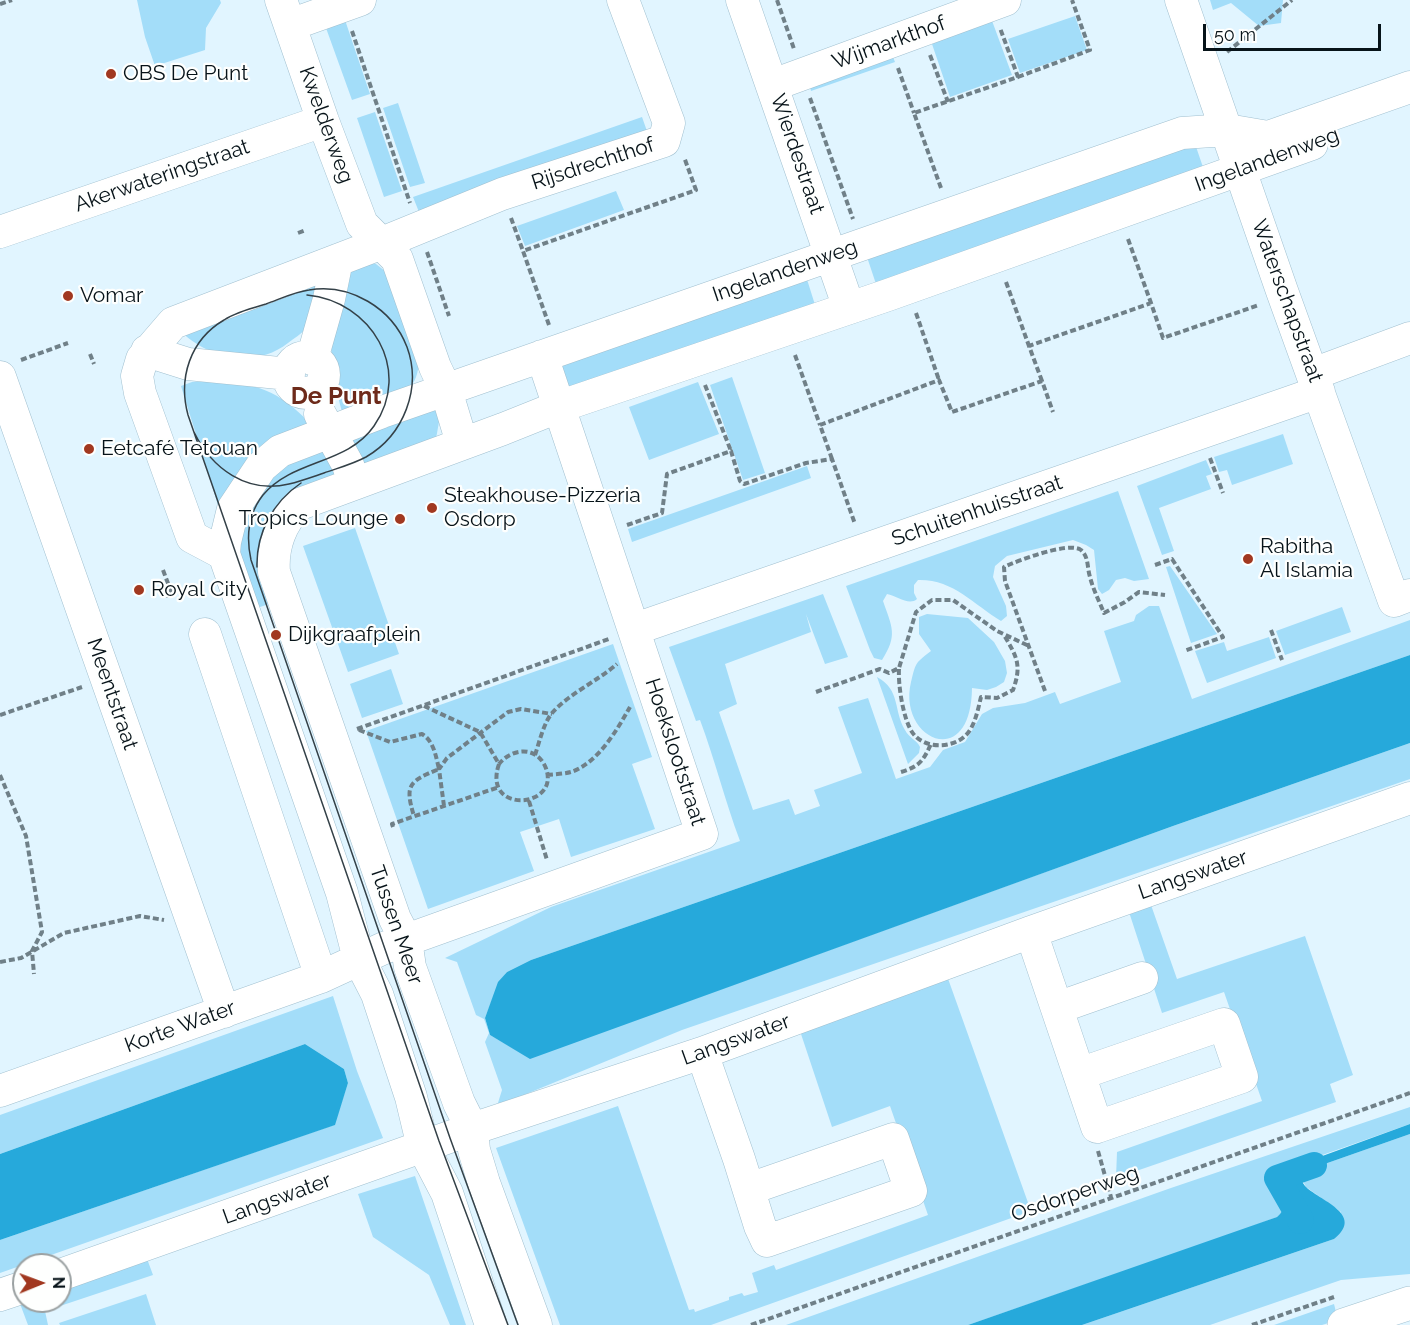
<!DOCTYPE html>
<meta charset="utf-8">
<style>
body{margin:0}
#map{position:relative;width:1410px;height:1325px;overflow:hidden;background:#e1f5ff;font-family:Raleway,sans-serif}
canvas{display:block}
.north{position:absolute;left:12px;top:1253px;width:60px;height:60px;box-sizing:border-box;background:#fefffe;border:2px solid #9ba1a2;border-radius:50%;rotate:89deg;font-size:16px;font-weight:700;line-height:24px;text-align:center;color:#071319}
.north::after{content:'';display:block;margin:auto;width:21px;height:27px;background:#a13820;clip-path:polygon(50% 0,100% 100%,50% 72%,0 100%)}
.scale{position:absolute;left:1203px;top:24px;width:178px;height:27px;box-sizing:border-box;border:3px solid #071319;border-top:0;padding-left:8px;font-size:18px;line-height:21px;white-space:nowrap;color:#071319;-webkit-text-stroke:4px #fefffe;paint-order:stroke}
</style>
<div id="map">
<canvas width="1410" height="1325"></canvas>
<div class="north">N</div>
<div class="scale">50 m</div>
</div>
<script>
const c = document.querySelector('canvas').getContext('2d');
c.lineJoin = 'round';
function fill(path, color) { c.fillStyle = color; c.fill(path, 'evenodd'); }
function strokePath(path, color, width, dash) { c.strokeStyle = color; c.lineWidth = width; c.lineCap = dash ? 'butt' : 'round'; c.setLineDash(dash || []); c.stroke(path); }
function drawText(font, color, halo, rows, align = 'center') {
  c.font = font + ' Raleway,sans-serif'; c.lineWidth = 4.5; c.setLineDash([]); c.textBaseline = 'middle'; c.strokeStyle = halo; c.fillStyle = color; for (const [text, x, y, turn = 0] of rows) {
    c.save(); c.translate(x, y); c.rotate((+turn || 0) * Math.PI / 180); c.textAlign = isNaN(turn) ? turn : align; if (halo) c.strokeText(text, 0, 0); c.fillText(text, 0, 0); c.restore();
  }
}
const green = new Path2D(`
 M137,0H220L221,3L206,28L205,50L155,66L145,37Z
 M1210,0H1283L1281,23L1259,26L1231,3L1213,10Z
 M1075,16L1087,50L1020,73L1008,39Z
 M991,18L1012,75L950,97L932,44Z
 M345,20L370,94L352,100L326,28Z
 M890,50L895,62L811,91L808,80Z
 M398,103L425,183L410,187L383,108Z
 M375,112L402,191L384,197L357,118Z
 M642,117L648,134L421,217L413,197Z
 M1193,138L1205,173L878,290L865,251Z
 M616,191L624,210L525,246L517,226Z
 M369,262L376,264L390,275L419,356C419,365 418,376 413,383C404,396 359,411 344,418C333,383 326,341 337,306C342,292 348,279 353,266Z
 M805,273L816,308L570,390L562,366L563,359Z
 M323,274C319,287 312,318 306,328C302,334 293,339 288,343C253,370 207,358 178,329Z
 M732,377L765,473L743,480L710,385Z
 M207,381C259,384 276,388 314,427L221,515L181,386L192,382Z
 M698,382L719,434L649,460L629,407Z
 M435,402L440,416L436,439L365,468L349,432Z
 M1283,434L1293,464L1232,485L1227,470L1219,472L1214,457Z
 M321,442L337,478L309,489L275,602L248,611L233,539L260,484Z
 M1206,460L1212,474L1206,476L1211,489L1159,508L1174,551L1162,555L1137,486Z
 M807,466L811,478L632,542L628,529Z
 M1118,491L1149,579L1134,581L1125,578L1116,580L1109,590L1102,594L1098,589L1094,550L1086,545L1073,540L1007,556L995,566L993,577L1006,606L1007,616L1001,621C973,604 953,579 918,580L914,585V593L917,599C909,606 897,596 887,594L883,601C892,627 898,635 882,660L874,658L870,650L846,586Z
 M355,528L399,654L348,672L303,546Z
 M1170,566L1217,634L1191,643L1166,567Z
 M823,594L848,657L825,664L806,614L811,632L725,664L737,704L719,712L753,810L789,799L795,815L820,806L814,790L862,773L838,707L868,698L896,779L930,767L943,750L965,742L982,714L993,708L1025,703L1055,692L1060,704L1121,682L1104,631L1134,621L1136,615L1149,606H1159L1192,699L1410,620V655L531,960L507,972L499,982L485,1018L490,1035L530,1058L1173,826L1410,743V779L682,1030L497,1106L502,1090L485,1042L489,1033L484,1019L476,1015L457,962L445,958L551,907L740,841C725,801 715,760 700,720L696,721L669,647Z
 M1342,607L1351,632L1285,655L1276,631Z
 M927,614L968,618L994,642L1005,661L1007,673L1004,682L996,687L987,690L972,688C971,773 897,739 911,682C913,675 914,665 920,660C923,657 927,654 931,651L919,634V617Z
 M1269,637L1276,658L1207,683L1195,651L1224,642L1227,651Z
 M613,644L652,757L632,764L655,829L571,857L559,819L520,832L534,871L428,909L366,731Z
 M391,669L403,704L362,718L350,684Z
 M877,677C901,690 893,710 905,730C909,738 917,740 920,747L919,753L908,764Z
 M1151,905L1177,979L1305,936L1353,1075L1330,1084L1336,1102L1116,1178L1117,1152L1262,1101L1224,992L1162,1013L1129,912Z
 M946,973L1031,1211L711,1325H560L496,1148L618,1106L689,1310L694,1309L695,1312L729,1300V1297L742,1293L744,1296L758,1292L752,1273L774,1265L776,1270L928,1215L890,1106L832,1127L798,1025Z
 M333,996L357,1071L383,1138L0,1273V1240L334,1125L348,1083L344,1069L305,1044L0,1154V1115Z
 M1410,1107V1124L1297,1164L1281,1176L1284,1186V1211L1277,1217L1232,1234L968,1325H786L1168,1189Z
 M1410,1134V1274L1341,1280L1210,1325H1082L1334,1239L1341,1212L1306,1187L1299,1173Z
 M415,1176L466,1325H450L429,1275L373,1237L358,1194Z
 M146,1256L153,1275L45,1311L48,1325H28L19,1301H60V1286Z
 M146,1294L156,1325H60L59,1323Z
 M1334,1304L1338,1320L1322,1325H1274Z`);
const water = new Path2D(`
 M1410,655V743L1173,826L530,1059L490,1035L485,1018L498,982L507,972L531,960Z
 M305,1044L344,1069L348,1083L335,1125L0,1240V1154Z
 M1410,1124V1134L1299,1173C1300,1178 1302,1182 1305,1186C1318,1200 1366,1214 1334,1239L1082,1325H968L1277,1217C1296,1201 1276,1187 1284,1170Z`);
const canal = new Path2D(`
 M1300,1221L1301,1220L1277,1178L1314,1165`);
const path = new Path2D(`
 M777,0L794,49
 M0,4L12,0
 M352,31L410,203
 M1227,52L1292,0
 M930,55L948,102
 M898,68L914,113
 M1018,77L1090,50L1072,0
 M810,98L853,219
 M941,188L914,113L1018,77L1000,28
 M511,218L523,251
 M298,233L306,230
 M1128,239L1151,303
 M427,252L449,316
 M1006,282L1029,346
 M916,313L939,380
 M549,325L523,251L696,190L684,157
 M90,354L94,364
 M795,355L820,425
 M21,360L68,343
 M1042,381L1029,346L1151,303L1163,338L1259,305
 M705,385L731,451
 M1210,458L1223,493
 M832,459L820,425L939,380L952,412L1042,381L1053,412
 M627,525L662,513L667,474L731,451L740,481L744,484L806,463L832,459L855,524
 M1155,565L1172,559L1223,637L1184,651
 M163,570L172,594L166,596
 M1271,630L1282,660
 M899,669C898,685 903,718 912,732C923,749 951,749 965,736C975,727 978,709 981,697L997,698L1013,690C1022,665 1017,657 1004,635
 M1045,691L1005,581L1004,567C1017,561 1069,541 1081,550C1089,557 1087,568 1090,577C1093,589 1099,601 1104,613L1125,602L1139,592L1165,595
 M816,692L880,669L889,673L899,668L916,612L932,600H953L997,631L1029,646
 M424,706L480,732L499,764C481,816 564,808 545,766C535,745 511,749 499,764
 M0,715L82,687
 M357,729L609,639
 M359,730L390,742L422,734C434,741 436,757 439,769C410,781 404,784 414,816
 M535,755C539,743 542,730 548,719C559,699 598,681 617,664
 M901,772C920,766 923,761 931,744
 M0,775L26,836L42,932L32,951L34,974
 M547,775C555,774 564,774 571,772C598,763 617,730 630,707
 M529,801L547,860
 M444,806L439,769L447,758L508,712L521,709L552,714
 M393,827L392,824L499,787
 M0,962L21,958L64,933L140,916L164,920
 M1098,1151L1111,1197
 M751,1325L1410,1093
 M1252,1325L1334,1297`);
const minor = new Path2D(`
 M281,0L323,121L362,224L397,259L435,367L446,390L462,443
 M742,0L849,308
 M1181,0L1282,291L1394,601L1410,595
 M290,25L360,0
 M773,85L1005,0
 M0,232L323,121
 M147,351L188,364L289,374
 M288 375a18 18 0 1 1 36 0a18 18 0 1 1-36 0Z
 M312,359L329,299L337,260
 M1313,374L1410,338
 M0,377L224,1012
 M320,414L348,465L354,483
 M224,554L192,537L140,393L137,376L142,359L173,323L382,243L502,194L664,141L669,123L623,0
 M635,629L1319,392
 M205,634L321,977
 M1031,932L1097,1127L1242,1077L1224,1024L1079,1074
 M1057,1008L1142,978
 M702,1053L739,1159L760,1226L767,1241L911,1191L893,1139L749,1189
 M0,1091L321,977L384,948L702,834L542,356
 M60,1275L472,1129L702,1053L1031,932L1410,798
 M0,1295L24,1287
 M491,1325L447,1193L423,1147L411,1097L377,994L359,959L342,893L224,554L225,542L233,509L261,467L280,451L382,412L1182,133L1227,130L1268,137L1410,87
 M536,1325L484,1183L474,1150L472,1129L459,1103L410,967L406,940L395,919L274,572C272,547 281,521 300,504L503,429L558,407L888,295L1312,144`);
const major = new Path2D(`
 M1344,1325L1410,1303`);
const tram = new Path2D(`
 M307,295C371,301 413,370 374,426C347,465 293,459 263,495C248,514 246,537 251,560L450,1138L518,1325
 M194,432C212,469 247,494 289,484C301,481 312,477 324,473C338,468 353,464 366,457C404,435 422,388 407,347C392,308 350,283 309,290C294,292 280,299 266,304C252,308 236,312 224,320C190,340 178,378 188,415L439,1141L508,1325
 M257,567C256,533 273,502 301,483`);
const markers = [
 [111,74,6,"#a13820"],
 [68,296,6,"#a13820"],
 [89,449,6,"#a13820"],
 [432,508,6,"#a13820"],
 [400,519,6,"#a13820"],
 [1248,559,6,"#a13820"],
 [139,590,6,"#a13820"],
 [276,635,6,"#a13820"]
];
const streetNames = [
 ["Wijmarkthof",889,43,-20],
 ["Kwelderweg",326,125,70],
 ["Wierdestraat",797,154,71],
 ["Ingelandenweg",1267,160,-20],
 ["Rijsdrechthof",593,164,-18],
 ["Akerwateringstraat",162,176,-19],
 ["Ingelandenweg",785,271,-19],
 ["Waterschapstraat",1287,301,70],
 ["Schuitenhuisstraat",977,511,-19],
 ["Meentstraat",112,694,71],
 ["Hoekslootstraat",675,752,72],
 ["Langswater",1193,875,-19],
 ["Tussen Meer",396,925,71],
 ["Korte Water",180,1027,-20],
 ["Langswater",736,1040,-20],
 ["Osdorperweg",1075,1194,-19],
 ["Langswater",277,1199,-20]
];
const poiNames = [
 ["OBS De Punt",123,74],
 ["Vomar",80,296],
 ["Eetcafé Tetouan",101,449],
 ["Steakhouse-Pizzeria",444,496],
 ["Osdorp",444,520],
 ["Tropics Lounge",388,519,"right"],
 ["Rabitha",1260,547],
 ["Al Islamia",1260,571],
 ["Royal City",151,590],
 ["Dijkgraafplein",288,635]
];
const quarterNames = [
 ["De Punt",336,397]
];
fill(green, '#a3ddf9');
fill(water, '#26a9db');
strokePath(canal, '#26a9db', 26);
strokePath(minor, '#a1c0d0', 33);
strokePath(major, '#a1c0d0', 34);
strokePath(path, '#708088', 4, [6, 3]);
strokePath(minor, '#fff', 32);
strokePath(major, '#fff', 33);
strokePath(tram, '#344148', 1.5);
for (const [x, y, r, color] of markers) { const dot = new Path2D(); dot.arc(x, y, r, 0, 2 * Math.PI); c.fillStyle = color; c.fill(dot); strokePath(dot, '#fefffe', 2); }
drawText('21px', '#071319', '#fefffe', streetNames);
drawText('21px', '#071319', '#fefffe', poiNames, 'left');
drawText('bold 24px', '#6d2a1a', '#fefffe', quarterNames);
</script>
